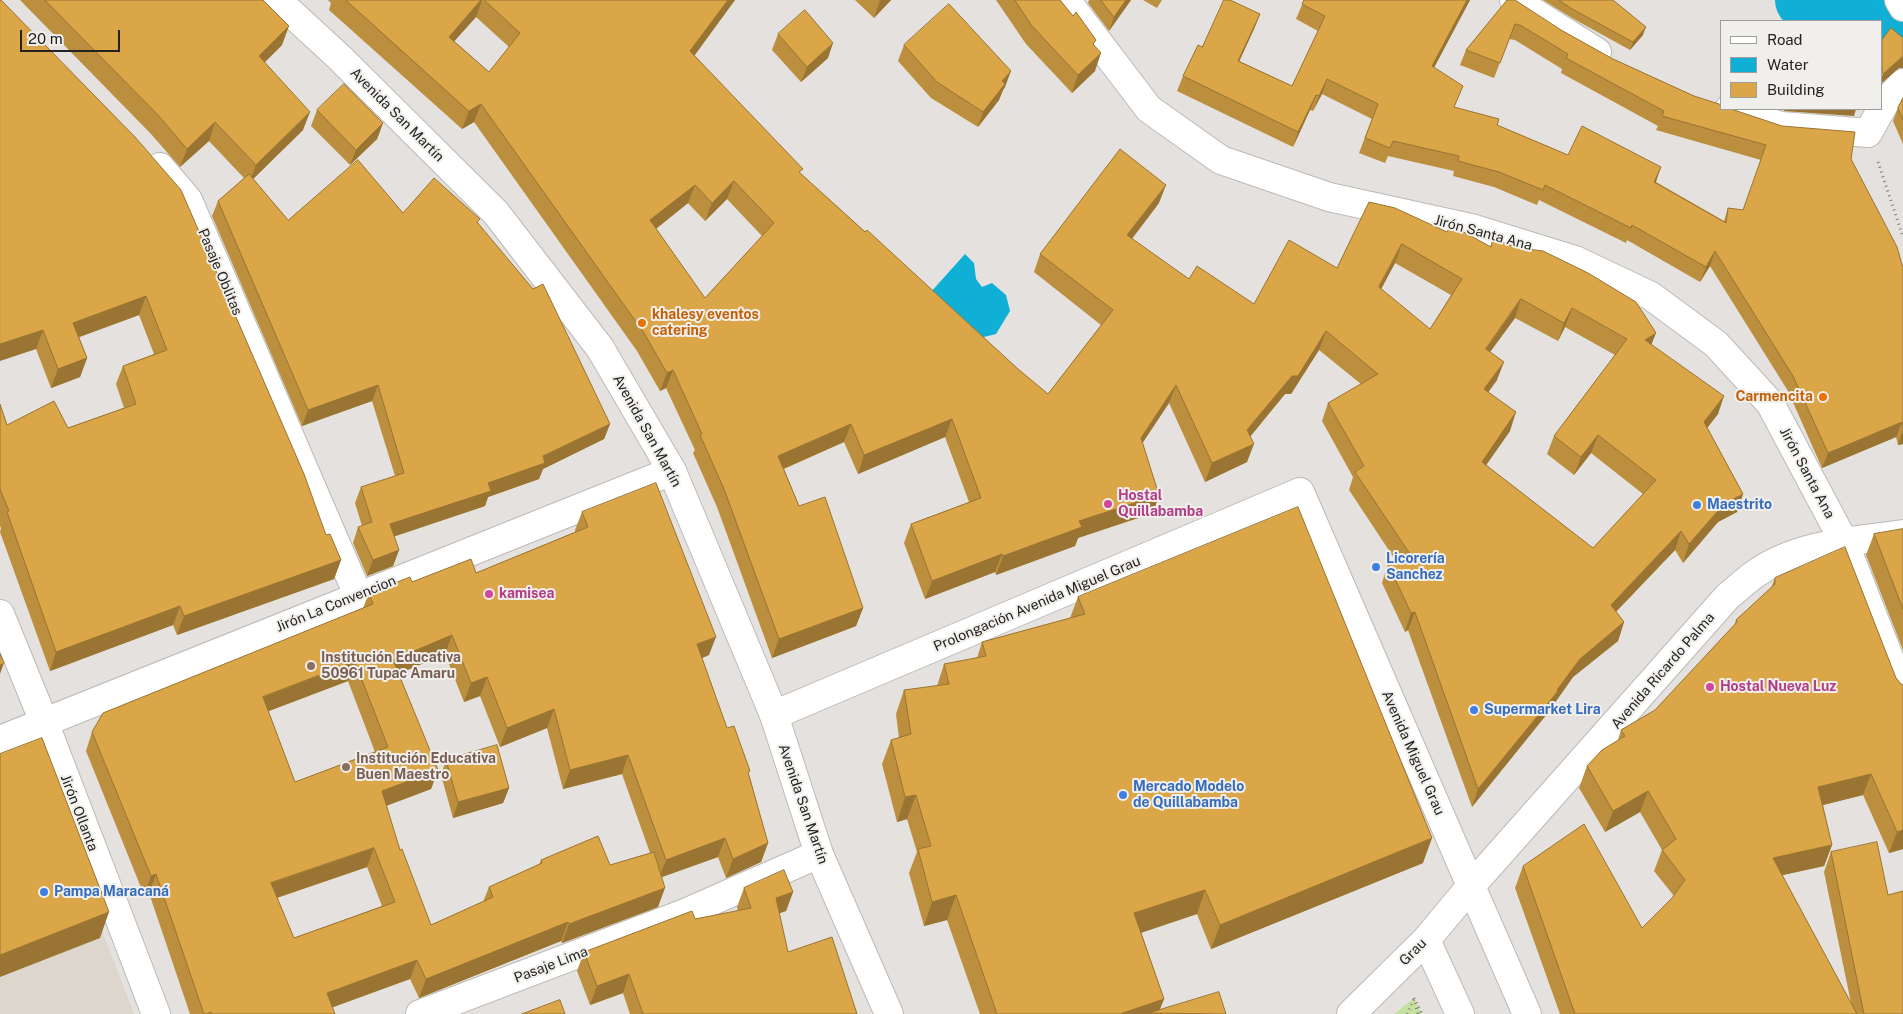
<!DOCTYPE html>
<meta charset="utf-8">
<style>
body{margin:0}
#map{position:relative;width:1903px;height:1014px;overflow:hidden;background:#e4e1de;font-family:"Public Sans",sans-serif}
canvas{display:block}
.legend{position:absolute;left:1720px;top:20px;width:162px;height:90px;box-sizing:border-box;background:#f1efeb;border:1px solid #9f9d9b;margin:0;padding:6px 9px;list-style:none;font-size:15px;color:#242322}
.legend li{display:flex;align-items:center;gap:10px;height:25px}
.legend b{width:25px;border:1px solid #9f9d9b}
.scale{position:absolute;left:20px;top:30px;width:100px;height:22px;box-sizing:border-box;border:2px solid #242322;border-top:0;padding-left:6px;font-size:15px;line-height:18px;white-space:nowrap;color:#242322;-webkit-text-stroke:4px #f1efeb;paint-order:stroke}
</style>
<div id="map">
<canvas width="1903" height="1014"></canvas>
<ul class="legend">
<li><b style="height:6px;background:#fff"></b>Road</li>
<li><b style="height:14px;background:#10b0d6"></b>Water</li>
<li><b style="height:14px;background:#daa647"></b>Building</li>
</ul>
<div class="scale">20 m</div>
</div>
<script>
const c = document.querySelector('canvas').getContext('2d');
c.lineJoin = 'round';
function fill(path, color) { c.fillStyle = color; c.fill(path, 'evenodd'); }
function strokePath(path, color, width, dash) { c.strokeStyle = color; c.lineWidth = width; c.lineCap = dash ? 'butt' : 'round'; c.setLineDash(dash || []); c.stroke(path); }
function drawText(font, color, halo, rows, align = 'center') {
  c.font = font + ' "Public Sans",sans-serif'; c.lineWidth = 4; c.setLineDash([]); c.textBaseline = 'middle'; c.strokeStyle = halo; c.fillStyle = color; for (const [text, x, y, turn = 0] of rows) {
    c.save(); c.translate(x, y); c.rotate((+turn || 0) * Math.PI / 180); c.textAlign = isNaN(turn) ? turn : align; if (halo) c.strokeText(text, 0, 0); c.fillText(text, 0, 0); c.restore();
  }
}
const built = new Path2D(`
 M35,755L134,1014H0V770Z`);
const green = new Path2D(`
 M1414,998L1422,1014H1394Z`);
const water = new Path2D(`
 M965,254L974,263L976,279L982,287L992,283L1006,295L1010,311L996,334L980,338L930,293Z`);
const river = new Path2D(`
 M1805,0L1856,21
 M1882,32L1903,21`);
const path = new Path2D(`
 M1878,162L1903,237
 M1414,998L1422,1014
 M1415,1003L1418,1014
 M1407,1014L1414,999`);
const minor = new Path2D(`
 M1066,0L1149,109L1221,160L1329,197L1475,229L1575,260L1651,296L1716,344L1770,403L1844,542L1903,693
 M1514,0L1597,52
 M1899,0L1903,7
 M1729,109L1781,126L1868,133L1886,101L1903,83
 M160,167L188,200L358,595
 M0,614L44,722L156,1014
 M774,715L1300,492L1471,886
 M0,740L672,471
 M420,1014L685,913L819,854`);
const major = new Path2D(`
 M277,0L339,57L496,213L600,348L672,471L774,715L819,854L889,1014
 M1471,886L1527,1014
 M1426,940L1460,1014
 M1351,1014L1426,940L1471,886L1728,596C1737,589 1745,581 1755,574C1797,544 1853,541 1903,534`);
const wall = new Path2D(`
 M0,0L341,560L334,579L177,635L173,625L50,671L0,532L1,528L0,526V404L7,425L68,428L124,408L116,384L123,366L154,354L139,315L79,337L87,358L80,377L51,388L36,349Z
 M20,0H263L282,45L264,63L303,130L253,179L288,220L403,213L478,223L610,424L604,439L543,469L539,479L488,497L485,506L394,536L399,550L393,566L367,576L353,543L358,527L362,526L355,503L361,487L395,476L372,401L302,426L212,216L218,201L244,178L209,141L180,167L151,134Z
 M328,0H735L694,55L801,174L1018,369L1048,394L1101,325L1034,272L1040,254L1159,203L1132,239L1189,279L1254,304L1337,268L1369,202L1447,232L1490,247L1493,239L1652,345L1718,414L1707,427L1743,494L1737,512L1718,522L1683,563L1675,550L1616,612L1624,622L1618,641L1573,677L1554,704L1551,709L1472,807L1408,630L1405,632L1382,583L1388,564L1396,561L1349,490L1353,477L1322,421L1328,403L1361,384L1319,350L1291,394H1285L1250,436L1247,462L1205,482L1169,403L1142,443L1159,495L1153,513L1078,538L1075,546L996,575L995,572L925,599L904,543L911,524L969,502L945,437L858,474L844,442L784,469L799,506L863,608L856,626L772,658L717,507L693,453L695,450L666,388L660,391L637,351L474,122L462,129L329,10L331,3ZM476,17L509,47L489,72L454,41ZM727,199L762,236L705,298L656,229L688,203L705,221ZM1395,263L1451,295L1430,329L1381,289ZM1515,318L1558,341L1565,327L1615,355L1554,436L1547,454L1574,475L1591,453L1643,494L1593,548L1486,465L1510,431L1488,392L1497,380L1490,352Z
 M855,0H891L874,18Z
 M996,0H1060L1094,45L1095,71L1072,93L1026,44Z
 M1089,0H1131L1109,31L1088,3Z
 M1143,0H1162L1157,8Z
 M1304,0H1470L1434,67L1454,107L1568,155L1656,182L1724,221L1728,208L1743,210L1761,160L1656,130L1658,126L1561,73L1562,69L1515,40L1509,39L1494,78L1460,65L1466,50L1507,0L1613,59L1694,96L1851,159L1903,268V444L1898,445L1896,437L1822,468L1788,391L1710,266L1700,282L1627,240L1626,243L1539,200L1537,205L1494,187L1453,176L1454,171L1388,156L1385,163L1359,153L1372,119L1322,94L1313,111L1310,110L1293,147L1177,91L1183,76L1202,47L1260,14L1254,29L1239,61L1292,86L1318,31L1296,19Z
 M1543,0H1613L1643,35L1630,50L1572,18Z
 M778,34L828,58L801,82L772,50Z
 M904,45L1005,87L1003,90L999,100L978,127L931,98L898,61Z
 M1903,98V144L1893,121L1898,108Z
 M317,110L383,123L377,139L350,165L311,126Z
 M582,512L709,655L702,658L727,728L749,775L768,843L761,862L726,878L718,857L662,877L658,907L562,943L561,941L419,998L410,979L332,1007L335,1014H190L149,893L144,895L86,751L92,732L363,608L369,593L412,582L476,573L575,532V530ZM445,654L464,702L480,696L500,747L547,728L563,789L622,774L650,853L610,865L541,860L539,865L489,887L483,902L431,925L400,850L386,806L431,789L438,770L398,674ZM348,681L375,752L295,782L268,711ZM367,867L382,906L294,938L277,898Z
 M1903,529V650L1866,555L1874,534Z
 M1775,578L1896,678L1901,684L1903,685V849L1889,853L1863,795L1823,805L1832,845L1824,866L1782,875L1851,1003L1824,872L1831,852L1903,1014H1560L1515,888L1523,866L1642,928L1674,896L1654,871L1662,850L1640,812L1605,832L1579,788L1587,766L1618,740L1621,730L1655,710L1734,626L1736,620L1771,588Z
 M1078,597L1423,863L1211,949L1197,914L1141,932L1164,999L1159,1010L1226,1014H980L947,920L924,926L909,873L917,852L907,819L897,822L882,764L891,740L899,738L896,714L904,690L937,686L944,664L977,658L982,642L1070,618Z
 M446,760L509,788L503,803L453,818L441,775Z
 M744,888L793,892L786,911L779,913L788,952L857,1014H630L623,993L590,1005L577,971L584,952L695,919L738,911L737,907Z`);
const shadedWall = new Path2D(`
 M481,0H482L476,17L442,55L449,37Z
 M728,0H735L684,70L690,51Z
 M880,0H891L874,18Z
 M1126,0H1131L1109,31L1114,17Z
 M1467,0H1470L1427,81L1432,66Z
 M1260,14L1254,29L1233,75L1238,61Z
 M289,26L282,45L252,75L259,56Z
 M1646,27L1643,35L1630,50L1633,42Z
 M833,43L828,58L801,82L807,67Z
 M1101,53L1095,71L1072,93L1078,75Z
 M1903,56V68H1899L1882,83V76L1883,74Z
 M1011,71L1005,87L1003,90L999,100L978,127L983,112L1002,81Z
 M1327,79L1322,94L1313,111L1319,96Z
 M1316,95L1310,110L1293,147L1298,132Z
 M481,104L474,122L462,129L469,111Z
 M1785,109H1856L1854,116L1784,111Z
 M310,112L303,130L249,183L256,165Z
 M215,122L209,141L180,167L187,149Z
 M383,123L377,139L350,165L356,150Z
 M1661,167L1656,182L1649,197L1654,182Z
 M734,181L727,199L705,221L712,203Z
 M695,185L688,203L643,239L650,220Z
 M1166,185L1159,203L1120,254L1127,235Z
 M1402,244L1395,263L1372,306L1379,287Z
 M1715,251L1710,266L1700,282L1706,267Z
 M146,296L139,315L66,342L73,323Z
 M1521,299L1515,318L1479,367L1486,349Z
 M1572,308L1565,327L1558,341L1564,323Z
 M43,330L36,349L0,361V344Z
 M1326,331L1319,350L1291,394H1285L1241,448L1247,430Z
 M1656,333L1649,351L1645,340Z
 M87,358L80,377L51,388L58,369Z
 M1504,362L1497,380L1477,408L1484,389Z
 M673,370L666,388L660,391L667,373Z
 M378,385L372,401L302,426L308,410Z
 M1176,385L1169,403L1134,456L1141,438Z
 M1724,396L1718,414L1698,440L1704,422Z
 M1516,412L1510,431L1475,481L1482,462Z
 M952,419L945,437L858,474L864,455Z
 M1902,422L1896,437L1822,468L1828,453Z
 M610,424L604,439L543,469L539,479L488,497L485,506L384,540L390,524L488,483Z
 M851,424L844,442L771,474L778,456Z
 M1903,431V444L1898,445Z
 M1598,435L1591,453L1574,475L1581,457Z
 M1254,444L1247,462L1205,482L1212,463Z
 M1743,494L1737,512L1718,522L1683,563L1689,544L1724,504Z
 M1159,495L1153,513L1078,538L1075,546L996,575L1003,556L1079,521Z
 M1681,531L1675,550L1604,624L1611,605Z
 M399,550L393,566L367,576L373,560Z
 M1002,554L995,572L925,599L932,581Z
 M341,560L334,579L177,635L184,616Z
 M180,606L173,625L50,671L56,652Z
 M863,608L856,626L772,658L779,639Z
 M1415,612L1408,630L1405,632L1411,613Z
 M1624,622L1618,641L1573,677L1554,704L1551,709L1472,807L1478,789L1557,690L1580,659Z
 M452,635L445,654L386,679L393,660Z
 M716,637L709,655L690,663L697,644Z
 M355,662L348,681L256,716L263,697Z
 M4,663L0,674V665Z
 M487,677L480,696L464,702L471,683Z
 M554,709L547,728L500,747L507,728Z
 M628,755L622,774L563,789L570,770Z
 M438,770L431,789L375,810L382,791Z
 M1871,774L1863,795L1811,808L1818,787Z
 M509,788L503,803L453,818L458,802Z
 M1648,791L1640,812L1605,832L1613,811Z
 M916,795L907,819L897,822L905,797Z
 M1903,830V849L1889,853L1897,832Z
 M725,838L718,857L659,878L666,860Z
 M1432,838L1423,863L1211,949L1220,925Z
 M768,843L761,862L726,878L733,859Z
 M1832,845L1824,866L1765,879L1773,858Z
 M374,848L367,867L264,902L271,883Z
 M156,874L149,893L144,895L151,876Z
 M665,888L658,907L562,943L569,924Z
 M1205,890L1197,914L1126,938L1134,913Z
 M793,892L786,911L769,917L776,898Z
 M956,895L947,920L924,926L932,902Z
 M109,912L100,938L0,977V955Z
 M568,922L561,941L419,998L426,979Z
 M417,960L410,979L320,1012L327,993Z
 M629,974L623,993L590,1005L597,986Z
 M1164,999L1158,1014H1120Z`);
const building = new Path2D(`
 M0,0H1L135,137L181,190L304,474L326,535L330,534L341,560L184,616L180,606L56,652L7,512L9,511L0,489V404L7,425L54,401L68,428L136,404L123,366L167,350L146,296L73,323L87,358L58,369L43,330L0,344Z
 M45,0H263L289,26L259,56L310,112L256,165L215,122L187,149L158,115Z
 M346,0H481L449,37L489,72L520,33L484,0H728L690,51L803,169L799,172L865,232L867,230L1018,369L1048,394L1113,310L1040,254L1120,149L1166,185L1127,235L1189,279L1197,266L1254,304L1289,240L1337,268L1369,202L1395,208L1447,232L1451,225L1491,247L1493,239L1519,248L1543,251L1588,273L1636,302L1656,333L1645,340L1724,396L1704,422L1743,494L1724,504L1689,544L1681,531L1611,605L1624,622L1580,659L1557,690L1558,691L1478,789L1415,612L1411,613L1388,564L1410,554L1355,472L1364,466L1328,403L1378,374L1326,331L1298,376H1292L1247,430L1254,444L1212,463L1176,385L1141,438L1159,495L1079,521L1082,527L1003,556L1002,554L932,581L911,524L981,498L952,419L864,455L851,424L778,456L799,506L825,497L863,608L779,639L724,489L700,435L702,434L673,370L667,373L644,333L481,104L469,111ZM734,181L774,223L705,298L650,220L695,185L712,203ZM1402,244L1462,279L1430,329L1379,287ZM1521,299L1564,323L1572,308L1627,339L1554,436L1581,457L1598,435L1656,480L1593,548L1482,462L1516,412L1484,389L1504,362L1486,349Z
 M1015,0H1060L1073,16L1076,12L1096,40L1093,44L1101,53L1078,75L1032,26Z
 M1101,0H1126L1114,17Z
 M1224,0H1230L1260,14L1238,61L1292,86L1325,16L1302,4L1304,0H1467L1432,66L1463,86L1454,107L1499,119L1497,125L1568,155L1582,126L1661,167L1654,182L1726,223L1728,208L1743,210L1766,145L1662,116L1664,111L1566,58L1568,54L1520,25L1515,24L1500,63L1466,50L1507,0H1515L1561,30L1613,59L1694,96L1722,105V109H1731L1782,126L1855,132L1851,159L1897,247L1903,268V429L1902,422L1828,453L1793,376L1715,251L1706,267L1632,225L1631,228L1545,185L1543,190L1499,172L1458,161L1459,156L1393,141L1390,148L1365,138L1378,104L1327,79L1319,96L1316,95L1298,132L1183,76L1198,45L1202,47Z
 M1559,0H1613L1646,27L1633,42L1574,10Z
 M949,4L1011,71L1002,81L1005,84L983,112L937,82L904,45Z
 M805,10L833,43L807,67L778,34Z
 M1891,28L1903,38V56L1883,74L1882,71V40Z
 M344,84L383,123L356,150L317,110Z
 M1903,98V120L1898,108Z
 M358,160L403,213L434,178L480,219L477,222L533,289L543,284L610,424L543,456L545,463L488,483L491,491L390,524L399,550L373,560L358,527L372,522L361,487L404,473L378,385L308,410L218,201L249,174L288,220Z
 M656,483L716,637L697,644L727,728L734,726L750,771L748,772L768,843L733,859L725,838L666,860L628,755L570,770L554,709L507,728L487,677L471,683L452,635L393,660L438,770L382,791L400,850L402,849L431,925L493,897L489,887L542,863L541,860L598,836L610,865L654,852L665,888L569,924L568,922L426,979L417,960L327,993L335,1014H211V1012L206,1014H204L156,874L151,876L92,732L103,713L373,604L369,593L410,577L412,582L471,559L476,573L588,527L582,512ZM355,662L388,747L295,782L263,697ZM374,848L395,902L294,938L271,883Z
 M1298,507L1432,838L1220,925L1205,890L1134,913L1164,999L1120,1014H997L956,895L932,902L918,849L931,846L916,795L905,797L891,740L911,734L904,690L949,684L944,664L986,656L982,642L1085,614L1078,597Z
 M1903,529V609L1874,534Z
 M1845,547L1896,678L1901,684L1903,685V830L1897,832L1871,774L1818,787L1832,845L1773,858L1857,1014H1575L1523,866L1584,824L1642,928L1672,898L1685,880L1662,850L1676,839L1648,791L1613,811L1587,766L1602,750L1625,736L1621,730L1655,710L1737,622L1736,620L1775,584V578Z
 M0,654L4,663L0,665Z
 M42,738L109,912L0,955V754Z
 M497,745L509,788L458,802L446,760Z
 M1877,842L1888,895L1903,891V1014H1864L1831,852Z
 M784,870L793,892L776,898L788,952L832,937L857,1014H643L629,974L597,986L584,952L692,911L695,919L751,908L744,888Z
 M1219,992L1226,1014L1149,1013Z
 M560,1000L565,1014H522Z`);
const markers = [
 [642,323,5,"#e8710a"],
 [1823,397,5,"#e8710a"],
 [1108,504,5,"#d1479c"],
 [1697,505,5,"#3f7fe0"],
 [1376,567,5,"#3f7fe0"],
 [489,594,5,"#d1479c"],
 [311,666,5,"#8d6e63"],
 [1710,687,5,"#d1479c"],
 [1474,710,5,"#3f7fe0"],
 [346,767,5,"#8d6e63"],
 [1123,795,5,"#3f7fe0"],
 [44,892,5,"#3f7fe0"]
];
const streetNames = [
 ["Avenida San Martín",397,115,45],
 ["Jirón Santa Ana",1483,233,15],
 ["Pasaje Oblitas",220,272,67],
 ["Avenida San Martín",647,431,61],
 ["Jirón Santa Ana",1807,473,62],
 ["Jirón La Convencion",336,604,-22],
 ["Prolongación Avenida Miguel Grau",1037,604,-23],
 ["Avenida Ricardo Palma",1663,671,-49],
 ["Avenida Miguel Grau",1413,753,66],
 ["Avenida San Martín",803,804,71],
 ["Jirón Ollanta",79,813,69],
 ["Grau",1413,952,-45],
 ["Pasaje Lima",551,965,-21]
];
const foodNames = [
 ["khalesy eventos",652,315],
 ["catering",652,331],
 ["Carmencita",1813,397,"right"]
];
const hotelNames = [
 ["Hostal",1118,496],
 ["Quillabamba",1118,512],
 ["kamisea",499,594],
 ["Hostal Nueva Luz",1720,687]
];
const shopNames = [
 ["Maestrito",1707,505],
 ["Licorería",1386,559],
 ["Sanchez",1386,575],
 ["Supermarket Lira",1484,710],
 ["Mercado Modelo",1133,787],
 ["de Quillabamba",1133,803],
 ["Pampa Maracaná",54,892]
];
const educationNames = [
 ["Institución Educativa",321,658],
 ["50961 Tupac Amaru",321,674],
 ["Institución Educativa",356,759],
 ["Buen Maestro",356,775]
];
fill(built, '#dcd6cc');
fill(green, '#c6e0a0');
fill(water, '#10b0d6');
strokePath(river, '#10b0d6', 60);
strokePath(minor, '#bcbab7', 30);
strokePath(major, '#bcbab7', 30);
strokePath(path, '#7e7c7b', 3, [1, 4]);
strokePath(minor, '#fff', 28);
strokePath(major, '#fff', 28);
fill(wall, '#bb8f3d');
fill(shadedWall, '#997432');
fill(building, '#daa647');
strokePath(building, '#997432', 1);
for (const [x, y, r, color] of markers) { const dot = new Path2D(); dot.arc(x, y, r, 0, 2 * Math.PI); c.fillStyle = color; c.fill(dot); strokePath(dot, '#f1efeb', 2); }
drawText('14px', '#242322', '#f1efeb', streetNames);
drawText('bold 14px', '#c56008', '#f1efeb', foodNames, 'left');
drawText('bold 14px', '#b23c85', '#f1efeb', hotelNames, 'left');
drawText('bold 14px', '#366cbe', '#f1efeb', shopNames, 'left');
drawText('bold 14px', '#785e54', '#f1efeb', educationNames, 'left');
</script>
